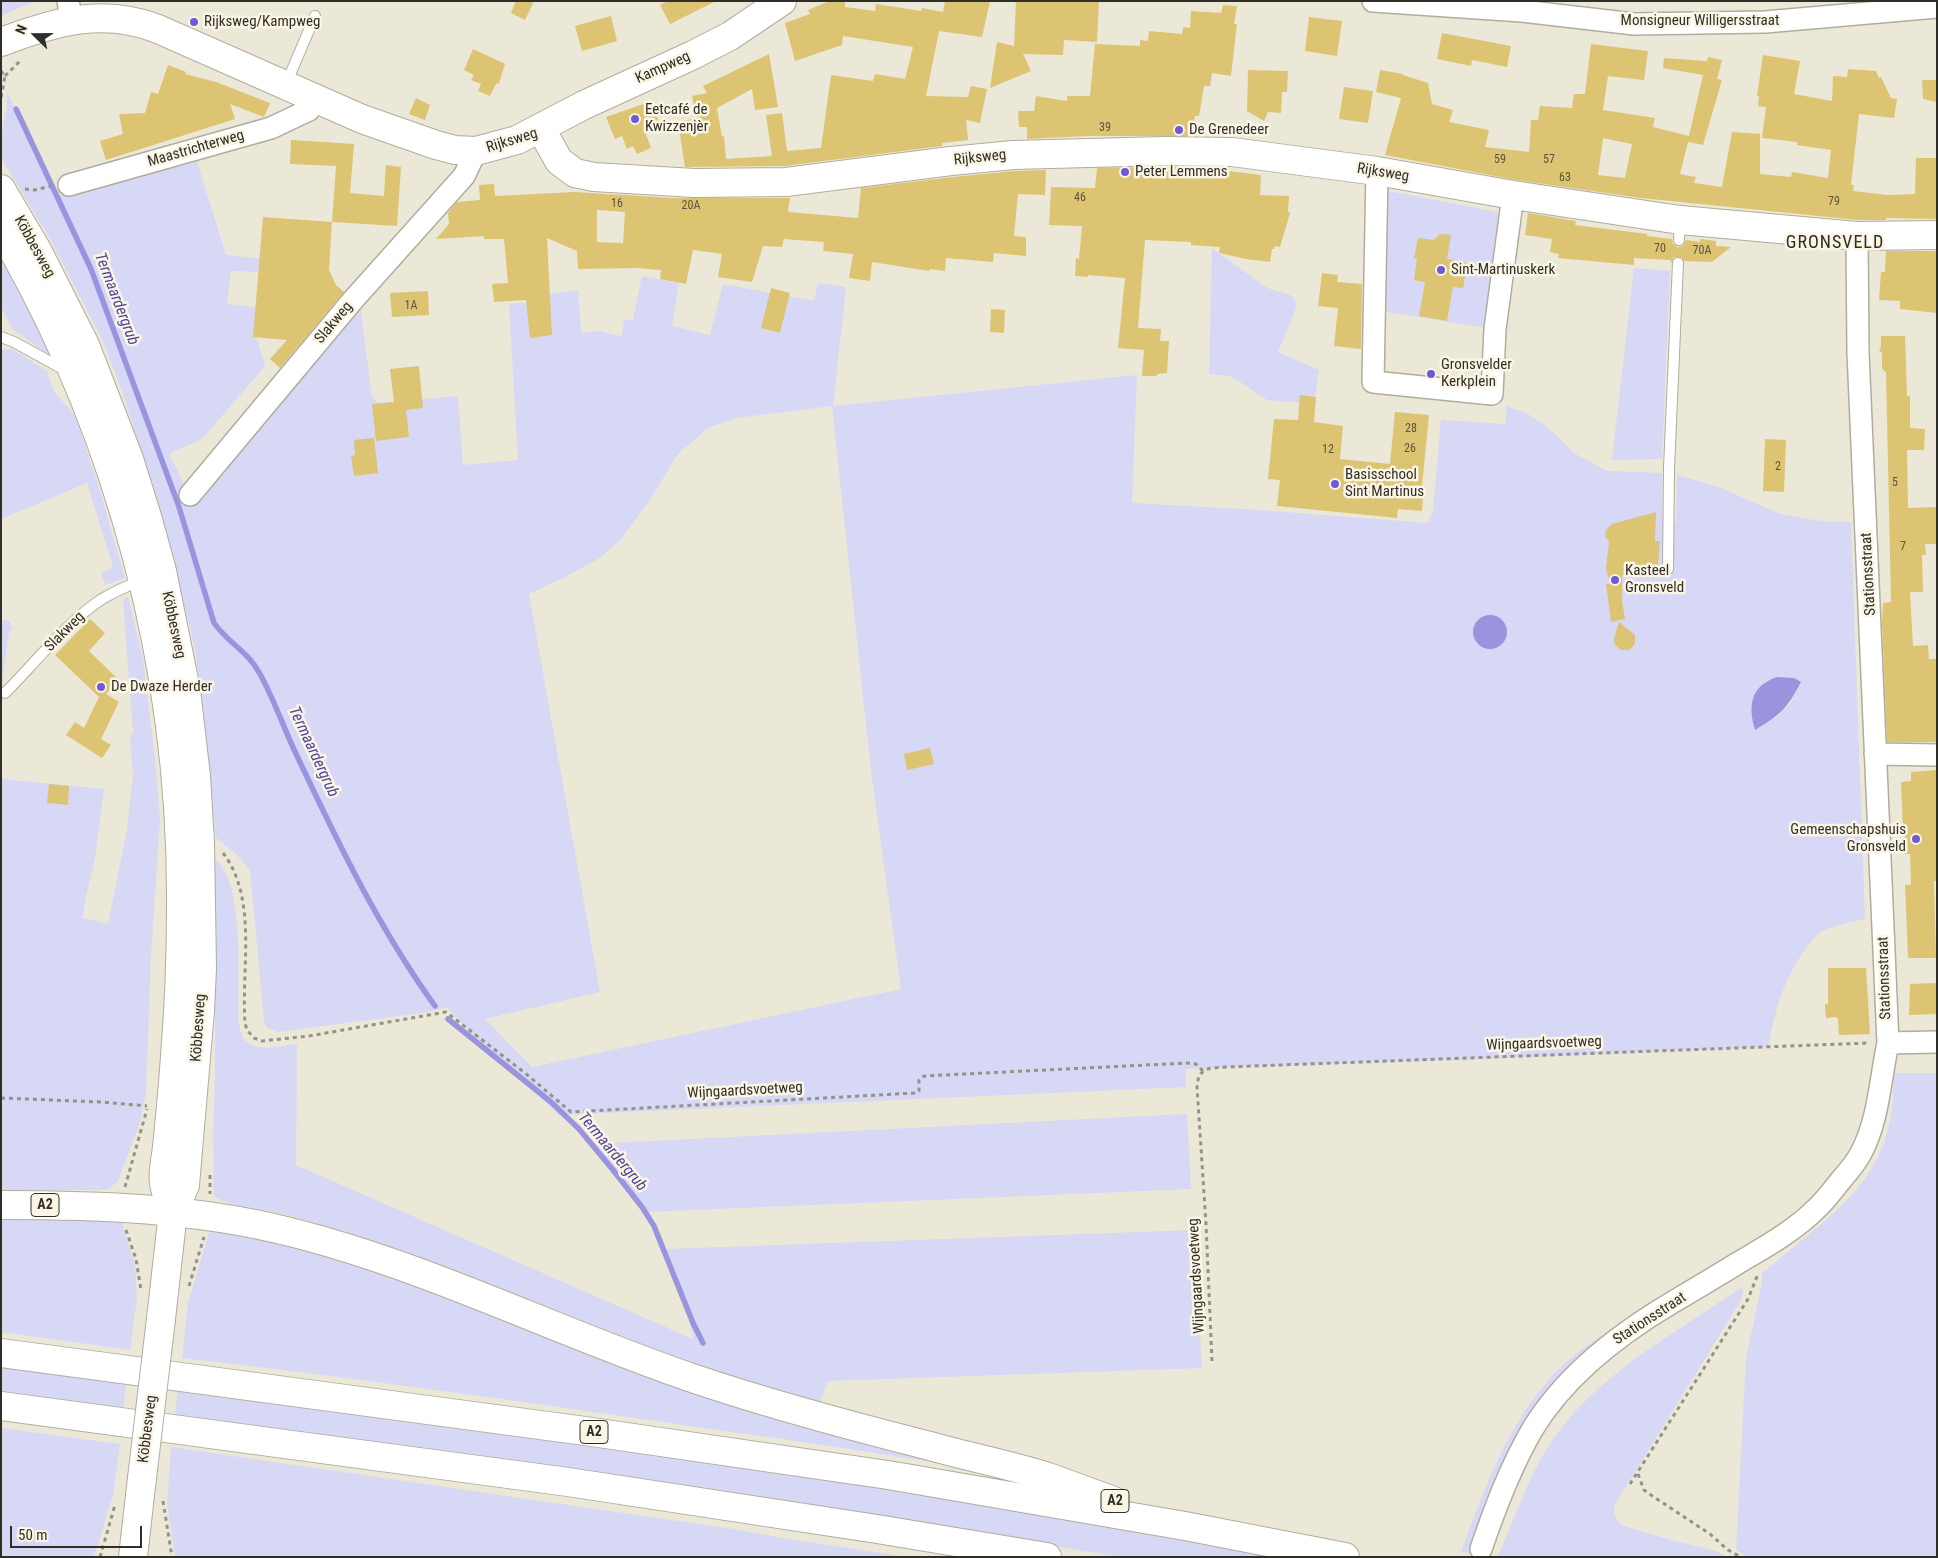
<!DOCTYPE html>
<meta charset="utf-8">
<style>
body{margin:0}
#map{position:relative;width:1938px;height:1558px;overflow:hidden;background:#ece8d7;font-family:"Roboto Condensed",sans-serif}
canvas{display:block}
.frame{position:absolute;inset:0;border:2px solid #302e28;pointer-events:none}
.north{position:absolute;left:10px;top:10px;width:50px;height:50px;-webkit-text-stroke:4px #faf5e4;paint-order:stroke;rotate:292deg;font-size:14px;font-weight:700;line-height:20px;text-align:center;color:#302e28}
.north::after{content:'';display:block;margin:auto;width:18px;height:22px;background:#302e28;clip-path:polygon(50% 0,100% 100%,50% 72%,0 100%)}
.scale{position:absolute;left:10px;top:1526px;width:132px;height:22px;box-sizing:border-box;border:2px solid #302e28;border-top:0;padding-left:6px;font-size:15px;line-height:18px;white-space:nowrap;color:#302e28;-webkit-text-stroke:4px #faf5e4;paint-order:stroke}
</style>
<div id="map">
<canvas width="1938" height="1558"></canvas>
<div class="frame"></div>
<div class="north">N</div>
<div class="scale">50 m</div>
</div>
<script>
const c = document.querySelector('canvas').getContext('2d');
c.lineJoin = 'round';
function fill(path, color) { c.fillStyle = color; c.fill(path, 'evenodd'); }
function strokePath(path, color, width, dash) { c.strokeStyle = color; c.lineWidth = width; c.lineCap = dash ? 'butt' : 'round'; c.setLineDash(dash || []); c.stroke(path); }
function drawText(font, color, halo, rows, align = 'center') {
  c.font = font + ' "Roboto Condensed",sans-serif'; c.lineWidth = 5; c.setLineDash([]); c.textBaseline = 'middle'; c.strokeStyle = halo; c.fillStyle = color; for (const [text, x, y, turn = 0] of rows) {
    c.save(); c.translate(x, y); c.rotate((+turn || 0) * Math.PI / 180); c.textAlign = isNaN(turn) ? turn : align; if (halo) c.strokeText(text, 0, 0); c.fillText(text, 0, 0); c.restore();
  }
}
const green = new Path2D(`
 M1,1H35L1,16Z
 M7,92L59,195L197,162L226,255L264,259L262,272L231,271L227,304L259,308L256,336L265,366L202,439L169,454L193,502L360,305L372,397L378,403L458,396L463,465L518,460L509,304L528,302L550,294L578,290L581,333L597,331L622,336L624,320H633L642,276L679,283L672,326L710,335L723,284L814,301L818,283L846,287L833,406L1137,375L1132,503L1259,510L1428,523L1433,510L1441,420L1505,424L1507,406L1526,413L1543,424L1561,439L1572,452L1607,471L1662,473V521L1676,522L1677,475L1719,487L1780,514L1826,522H1851L1865,919C1849,923 1830,925 1817,935C1813,938 1810,944 1807,947C1784,977 1775,1011 1768,1047L1481,1059L1186,1069V1087L559,1115L460,1022L447,1007L428,1012L278,1032L266,1027L264,1020L250,871C241,857 229,848 216,838L203,704L194,644L163,520L119,382L100,335L49,237L1,158V135L7,106ZM832,406L871,771L901,989L532,1067L485,1019L600,992L529,594L565,577L600,558L621,539L649,501L678,454L708,428L736,418ZM1497,617L1505,623L1485,648L1476,641L1474,635ZM1766,681L1801,682L1790,704L1775,718L1751,706L1757,691Z
 M1383,190L1503,213L1488,328L1381,311Z
 M1,241L56,359L12,329L1,307Z
 M1212,248L1267,288L1290,295L1297,302L1295,311L1278,352L1319,370L1314,404L1267,400L1231,376L1209,374Z
 M1634,268L1670,271L1662,459L1612,460Z
 M12,349L47,371L53,390L76,417L100,491L125,578L105,585L101,573L113,567L87,483L1,519V350Z
 M128,597L143,659L155,758L160,819L151,955L146,1093L140,1122L118,1181L108,1190H1V779L104,789L95,858L85,901L83,918L108,924L127,829L133,775L130,736L133,733L123,599Z
 M7,620L11,623L12,630L9,631L1,691V621Z
 M215,859C245,881 238,987 239,1024C240,1028 241,1035 244,1039C255,1053 282,1046 297,1044L296,1165L693,1339L689,1317L667,1249L1194,1230L1202,1368L828,1381L819,1404L715,1372L370,1241C338,1230 306,1219 274,1212C253,1207 233,1208 214,1196L213,1135L215,1077Z
 M1894,1073H1937V1557H1748L1736,1550L1746,1358L1762,1283V1273C1777,1261 1792,1249 1806,1237C1866,1188 1894,1154 1894,1073Z
 M1187,1114L1191,1189L646,1212C631,1187 613,1164 591,1144Z
 M1,1215L120,1216L135,1265L137,1298L130,1350L1,1332Z
 M211,1226L280,1236L981,1471C874,1451 765,1437 656,1421C498,1398 340,1376 182,1358L188,1303Z
 M1742,1287L1743,1293L1740,1302L1614,1506C1614,1515 1616,1522 1624,1526L1678,1542L1717,1551L1725,1557L1498,1556C1515,1518 1528,1477 1551,1442C1597,1374 1676,1333 1742,1287Z
 M1671,1297L1612,1351L1540,1423L1479,1555L1461,1552C1484,1489 1507,1424 1554,1374C1586,1340 1631,1319 1671,1297Z
 M1,1360L127,1379L123,1409L1,1395Z
 M178,1387L391,1420L574,1441L925,1493L1281,1557H1121L941,1528L175,1416Z
 M1,1428L120,1444L113,1495L94,1557H1Z
 M171,1447L733,1529L795,1540L907,1557H175L167,1504Z`);
const water = new Path2D(`
 M1473 632a17 17 0 1 1 34 0a17 17 0 1 1-34 0Z
 M1777,677L1794,678L1801,682C1787,709 1781,714 1755,730C1748,706 1750,686 1777,677Z`);
const stream = new Path2D(`
 M16,109L91,269L178,504
 M179,507L214,623C228,643 248,651 260,674C275,701 285,732 299,760C339,845 380,930 435,1006
 M448,1019L551,1102L579,1129L613,1170L642,1207L654,1226L693,1323L703,1343`);
const building = new Path2D(`
 M516,1H534L525,20L511,13Z
 M668,1H716L670,24L660,5Z
 M830,1H845V7L875,11L876,4L921,11L922,8L943,12L945,1H990L982,37L939,31L926,96L968,97L971,86L987,89L980,123L966,120L968,140L942,143V146L785,166L685,167L678,122L697,118L692,96L707,93L703,86L769,54L778,107L755,110L752,89L717,108L722,137L724,136L726,159L772,156L766,115L782,113L787,151L821,148L831,75L873,81L875,74L905,79L913,47L843,36L842,45L795,61L785,23L810,14L808,10Z
 M1016,1H1099L1097,42L1064,40L1063,55L1023,54L1031,71L990,88L997,42L1014,46Z
 M1223,5L1237,6L1234,24H1237L1231,76L1212,73L1210,86H1204L1199,116H1195L1192,136H1088L1027,139V127H1019L1018,111H1034L1036,96L1067,101V96H1090L1095,44L1140,46V40L1148,41L1149,31L1182,34L1183,27L1190,28L1191,11L1221,13Z
 M611,16L617,41L582,51L575,26Z
 M1309,17L1342,21L1337,56L1305,51Z
 M1442,33L1511,46L1507,67L1472,60L1471,66L1437,59Z
 M1591,44L1648,51L1644,80L1608,76L1603,110L1655,118L1653,127L1689,136L1703,75L1663,68L1664,58L1707,61L1708,57L1722,60L1717,79L1722,80L1703,145L1688,142L1680,174L1696,177L1694,183L1722,187L1732,132L1760,134V174L1791,177L1792,172L1828,178L1831,150L1797,145V142L1762,138L1766,107L1758,106L1759,96H1757L1763,55L1800,61L1794,94L1832,101L1833,76L1847,77L1848,69L1876,71L1879,78L1881,77L1891,98L1897,99L1894,118L1859,114L1851,185H1854L1853,191L1887,195L1915,194L1916,158H1937V219L1886,218V220H1858L1641,198L1516,180L1385,155L1401,98L1376,92L1380,70L1403,74V75L1428,83L1432,104L1453,110L1449,122L1489,130L1485,147L1529,152L1531,120H1538L1540,106L1572,108L1574,94H1585ZM1603,138L1632,144L1625,178L1598,175Z
 M473,49L505,64L499,83L496,84L490,96L478,91L481,84L471,80L474,75L464,70Z
 M168,65L186,72L185,74L216,82L270,103L264,117L230,104L235,119L106,160L100,141L123,134L119,114L145,113L151,92L158,94Z
 M1248,70L1288,71L1287,92H1282L1281,113L1268,112L1264,121L1247,111Z
 M1922,80H1937V102L1923,99Z
 M1344,87L1373,91L1368,123L1339,119Z
 M416,98L430,105L425,120L409,114Z
 M652,101L659,123L644,129L651,148L637,154L633,146L627,149L622,136L615,139L606,117Z
 M291,140L354,144L350,193L384,196L386,165L401,167L397,226L332,222L336,166L290,164Z
 M1165,167H1196L1261,175L1260,195L1289,196L1288,211L1290,213L1280,247L1275,246L1274,249H1272L1270,262L1246,259L1219,253L1220,247L1191,245V242L1145,240L1138,328L1161,329L1160,341H1169L1167,373L1157,374V376H1142L1144,350L1118,348L1125,278L1088,275V277L1075,276L1076,258L1079,259L1082,226L1049,225L1051,187L1095,188L1097,168Z
 M1046,170L1045,195L1018,194L1014,236L1026,237V256L994,253L993,262L946,258L945,271L930,269L929,271L872,262L870,281L849,278L853,254L823,251L824,242L784,239L782,247L763,246L752,282L718,277L722,254L693,250L686,284L660,279L661,270L638,268L578,269L577,251L547,238L552,335L530,338L526,300L494,302L492,284L508,283L504,239H484V236L436,239L449,224L448,213L457,202L480,200L479,185L494,184L495,196L574,192L673,198H790L788,212L858,218L861,188L953,177L1014,171ZM597,210L625,212L623,243L597,242Z
 M1528,213L1576,221L1575,225L1647,234V236L1672,239L1673,244L1678,247L1683,246L1686,240L1700,242V239L1716,241V246L1731,247L1712,262L1684,261L1681,257H1674L1671,263L1670,289L1671,260L1634,258V265L1558,258L1559,254L1550,252L1552,239L1525,235Z
 M263,217L332,222L329,270L336,285L344,292L280,368L270,359L287,340L253,337Z
 M1440,234L1451,235L1447,259L1468,263L1463,288L1453,287L1447,321L1419,316L1425,282L1414,280L1417,259L1414,258L1418,238L1434,240Z
 M1886,251H1937V313L1900,309V301L1879,300L1881,272H1885Z
 M1322,273L1338,275L1337,282L1362,284L1361,349L1334,346L1338,308L1318,306Z
 M771,288L790,293L780,333L761,328Z
 M428,291L429,315L392,317L390,293Z
 M991,309L1005,310L1004,333L990,332Z
 M1881,336H1905L1907,396H1910V428L1925,429L1924,450H1907L1908,508L1937,507V544H1925L1926,555H1922L1923,592H1910L1913,646L1928,645L1929,659H1937V742H1887L1882,622L1883,603L1891,602L1886,372L1882,369V353L1879,350L1881,347Z
 M419,366L423,408L406,410L409,437L376,441L372,404L394,402L390,369Z
 M1300,395L1316,397L1314,422L1343,426L1340,459L1390,464L1395,412L1429,415L1422,486H1424L1422,511L1398,509L1397,518L1277,506L1280,480L1268,479L1274,419L1298,420Z
 M374,438L378,473L354,476L351,456L355,455L354,440Z
 M1765,439L1786,440L1784,492L1763,491Z
 M1656,512L1655,541H1660L1658,566L1653,565V571L1637,570V576L1622,575V601L1625,619L1611,622L1606,584H1610L1606,568L1609,542L1605,536L1606,530L1612,524Z
 M90,619L105,633L89,651L119,680L106,694L119,702L101,739L111,745L102,758L66,735L75,722L84,728L99,697L55,655Z
 M1619,622L1635,635V644L1629,650H1621L1615,645L1614,639Z
 M930,748L934,764L907,770L904,754Z
 M1937,770V881H1934L1936,958H1908L1905,885H1911L1910,854H1904L1901,782L1911,781V772Z
 M49,784L69,786L68,805L47,803Z
 M1828,968H1866L1870,1034L1839,1035L1838,1019L1836,1017L1826,1018L1825,1004H1828Z
 M1937,983V1014L1909,1015L1910,984Z`);
const path = new Path2D(`
 M1,71L5,76L1,98
 M5,76L22,59
 M25,189L35,190L51,186
 M223,853C258,898 241,970 245,1023L247,1030L254,1038L262,1041L309,1036L446,1012L525,1073L571,1112L914,1093L919,1091V1080L924,1076L1187,1063L1196,1064L1203,1071
 M1,1098L101,1102L147,1106
 M210,1175V1194
 M125,1187L147,1109
 M126,1230L136,1259L141,1290
 M189,1286L204,1237
 M1212,1361L1206,1224L1197,1087C1198,1066 1211,1068 1227,1067L1869,1043
 M1638,1474L1644,1490L1651,1495L1710,1534L1728,1550L1741,1557
 M1630,1484L1748,1299L1758,1274
 M163,1501L172,1557
 M100,1557L115,1505`);
const lane = new Path2D(`
 M286,84L315,16
 M1679,240L1680,221
 M1,337L14,342L65,370
 M1668,569L1669,468L1678,263
 M5,693C34,664 68,621 102,599C114,592 127,586 140,581`);
const street = new Path2D(`
 M68,1L72,20
 M1373,1L1522,11L1634,24L1765,22L1937,7
 M1377,171L1373,382L1492,394L1495,329L1513,195
 M69,185L271,128L309,110L315,99
 M190,495L353,300L464,176L476,151
 M1875,754L1937,755
 M1888,1043L1937,1042
 M1481,1549C1495,1508 1510,1468 1532,1430C1565,1375 1619,1334 1673,1302C1695,1289 1717,1276 1738,1263C1765,1247 1794,1231 1816,1209C1825,1201 1833,1190 1841,1180C1848,1172 1856,1163 1861,1153C1879,1119 1880,1080 1888,1043L1858,352L1857,236`);
const secondary = new Path2D(`
 M1,42C54,22 103,7 158,29L362,119L436,145L455,150L476,151L517,140L584,105L693,55L730,36L782,1
 M541,129L559,161L575,173L594,177L694,183L786,182L951,161L1013,155L1165,151L1232,152L1377,171L1513,195L1680,220L1857,236L1937,235
 M1,189L37,250L85,345L129,459L148,520L162,571L186,690L196,776L200,842L202,968L200,1011L185,1185L173,1212L161,1319
 M1,229C121,434 183,671 181,908C181,957 179,1006 175,1056C173,1086 170,1117 167,1147C166,1158 162,1172 164,1183C165,1192 170,1203 173,1212
 M133,1557L142,1478`);
const highway = new Path2D(`
 M1,1205C98,1205 196,1208 290,1232C430,1267 559,1333 695,1379C772,1405 851,1426 930,1446C969,1457 1010,1465 1048,1477C1070,1485 1092,1493 1114,1501
 M1,1353L585,1431L888,1475L1185,1526L1345,1557
 M1,1406L568,1482L877,1529L1047,1557`);
const secondaryBridge = new Path2D(`
 M142,1478L161,1319`);
const markers = [
 [194,22,5,"#6d5ad4"],
 [635,119,5,"#6d5ad4"],
 [1179,130,5,"#6d5ad4"],
 [1125,172,5,"#6d5ad4"],
 [1441,270,5,"#6d5ad4"],
 [1431,374,5,"#6d5ad4"],
 [1335,484,5,"#6d5ad4"],
 [1615,580,5,"#6d5ad4"],
 [101,687,5,"#6d5ad4"],
 [1916,839,5,"#6d5ad4"]
];
const numberNames = [
 ["39",1105,128],
 ["59",1500,160],
 ["57",1549,160],
 ["63",1565,178],
 ["46",1080,198],
 ["79",1834,202],
 ["16",617,204],
 ["20A",691,206],
 ["70",1660,249],
 ["70A",1702,251],
 ["1A",411,306],
 ["28",1411,429],
 ["26",1410,449],
 ["12",1328,450],
 ["2",1778,467],
 ["5",1895,483],
 ["7",1903,547]
];
const shields = [
 [45,1205,28],
 [594,1432,28],
 [1115,1501,28]
];
const shieldNames = [
 ["A2",45,1205],
 ["A2",594,1432],
 ["A2",1115,1501]
];
const streetNames = [
 ["Monsigneur Willigersstraat",1700,21],
 ["Kampweg",663,68,-24],
 ["Rijksweg",512,141,-17],
 ["Maastrichterweg",196,149,-16],
 ["Rijksweg",980,158,-6],
 ["Rijksweg",1383,173,9],
 ["Köbbesweg",34,247,61],
 ["Slakweg",334,323,-50],
 ["Stationsstraat",1869,574,-93],
 ["Köbbesweg",173,625,78],
 ["Slakweg",65,632,-45],
 ["Stationsstraat",1885,978,-92],
 ["Köbbesweg",199,1028,-86],
 ["Wijngaardsvoetweg",1544,1044,-2],
 ["Wijngaardsvoetweg",745,1091,-3],
 ["Wijngaardsvoetweg",1197,1276,-93],
 ["Stationsstraat",1650,1319,-33],
 ["Köbbesweg",148,1429,-83]
];
const poiNames = [
 ["Rijksweg/Kampweg",204,22],
 ["Eetcafé de",645,110],
 ["Kwizzenjèr",645,127],
 ["De Grenedeer",1189,130],
 ["Peter Lemmens",1135,172],
 ["Sint-Martinuskerk",1451,270],
 ["Gronsvelder",1441,365],
 ["Kerkplein",1441,382],
 ["Basisschool",1345,475],
 ["Sint Martinus",1345,492],
 ["Kasteel",1625,571],
 ["Gronsveld",1625,588],
 ["De Dwaze Herder",111,687],
 ["Gemeenschapshuis",1906,830,"right"],
 ["Gronsveld",1906,847,"right"]
];
const waterNames = [
 ["Termaardergrub",116,299,69],
 ["Termaardergrub",313,752,65],
 ["Termaardergrub",612,1152,50]
];
const quarterNames = [
 ["GRONSVELD",1835,243]
];
fill(green, '#d7d7f6');
fill(water, '#9994dd');
strokePath(stream, '#9994dd', 5.5);
fill(building, '#dcc472');
strokePath(lane, '#b1ac9c', 12);
strokePath(street, '#b1ac9c', 24);
strokePath(secondary, '#b1ac9c', 30);
strokePath(highway, '#b1ac9c', 30);
strokePath(path, '#959286', 3, [4, 4]);
strokePath(lane, '#fff', 10);
strokePath(street, '#fff', 21);
strokePath(secondary, '#fff', 28);
strokePath(highway, '#fff', 28);
strokePath(secondaryBridge, '#b1ac9c', 30, []);
strokePath(secondaryBridge, '#fff', 28);
for (const [x, y, r, color] of markers) { const dot = new Path2D(); dot.arc(x, y, r, 0, 2 * Math.PI); c.fillStyle = color; c.fill(dot); strokePath(dot, '#faf5e4', 2); }
drawText('12px', '#5b543a', null, numberNames);
for (const [x, y, w] of shields) { const box = new Path2D(); box.roundRect(x - w / 2, y - 11.5, w, 23, 4); c.fillStyle = '#faf5e4'; c.fill(box); strokePath(box, '#302e28', 1); }
drawText('bold 14px', '#302e28', null, shieldNames);
drawText('15px', '#302e28', '#faf5e4', streetNames);
drawText('15px', '#302e28', '#faf5e4', poiNames, 'left');
drawText('italic 16px', '#51459b', '#faf5e4', waterNames);
c.letterSpacing = '1px';
drawText('18px', '#302e28', '#faf5e4', quarterNames);
c.letterSpacing = '0px';
</script>
